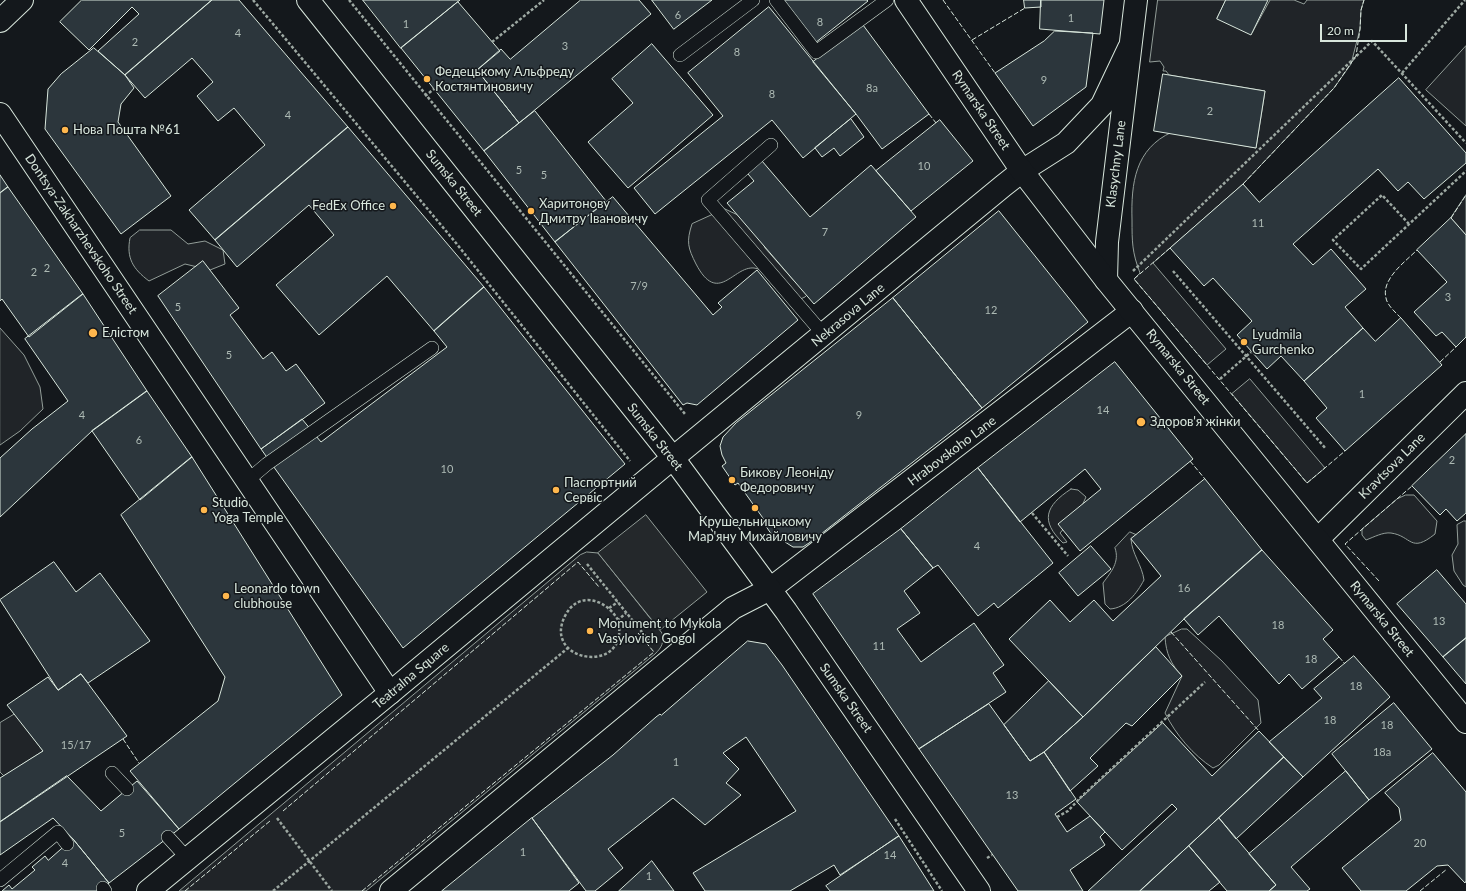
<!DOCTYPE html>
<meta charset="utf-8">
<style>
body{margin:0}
#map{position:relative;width:1466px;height:891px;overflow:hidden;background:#14181c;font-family:Lato,sans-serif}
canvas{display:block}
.scale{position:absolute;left:1320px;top:24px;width:87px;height:18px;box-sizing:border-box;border:2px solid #d8e6dc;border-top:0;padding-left:5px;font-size:12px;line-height:14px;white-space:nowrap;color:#d8e6dc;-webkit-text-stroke:3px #14181c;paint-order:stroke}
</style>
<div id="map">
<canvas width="1466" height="891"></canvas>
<div class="scale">20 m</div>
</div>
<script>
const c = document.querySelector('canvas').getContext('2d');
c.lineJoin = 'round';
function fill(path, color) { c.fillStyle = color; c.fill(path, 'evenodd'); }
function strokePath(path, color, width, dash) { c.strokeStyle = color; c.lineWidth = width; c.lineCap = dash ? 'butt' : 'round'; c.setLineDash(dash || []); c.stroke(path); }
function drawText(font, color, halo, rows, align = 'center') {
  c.font = font + ' Lato,sans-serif'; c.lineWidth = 3; c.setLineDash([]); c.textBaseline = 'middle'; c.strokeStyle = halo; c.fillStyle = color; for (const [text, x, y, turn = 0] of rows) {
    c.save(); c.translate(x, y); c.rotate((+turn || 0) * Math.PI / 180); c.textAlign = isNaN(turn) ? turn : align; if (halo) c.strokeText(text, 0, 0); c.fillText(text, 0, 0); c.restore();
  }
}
const green = new Path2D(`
 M1158,0H1226L1217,18L1252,33L1270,0H1294L1304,4L1307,0H1364L1361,10L1360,29L1351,64L1334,88L1243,184L1153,263L1226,349L1207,365L1134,279L1140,273C1132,252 1132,242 1132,220C1131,183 1135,149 1172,132L1256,148L1265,91L1169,75L1166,71H1163L1164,67L1160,61L1150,62Z
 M1466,46V126L1426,90Z
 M1466,195V235L1451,218Z
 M725,209L740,216L756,227L765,248L795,282L810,292L805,297L791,303C782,292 770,270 754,268C733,266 718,306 696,264C688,248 686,242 692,224Z
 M140,230H171L188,244L205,241L223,250L225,264L210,270L185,264L149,281C133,269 126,258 130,238Z
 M0,328L24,355L40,387L43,409L20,431L0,445Z
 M1250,379L1325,468L1307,483L1232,394Z
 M1071,489L1078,490L1086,497L1080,510L1060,533L1067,542L1063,543C1040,521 1045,506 1071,489Z
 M1406,495H1414L1437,521L1435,534C1410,554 1412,536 1391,533C1383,532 1374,537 1366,540L1362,535V529L1397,499Z
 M1464,521H1466V587L1463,585L1454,571L1452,555L1458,544L1457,525Z
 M1130,532L1137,535L1131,539C1132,554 1142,565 1144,580C1137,593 1126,608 1110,609L1105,604L1103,583C1111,572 1120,562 1115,548Z
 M587,552L598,553L662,633C664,643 662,647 655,654L366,891H179L580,555Z
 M1182,629H1187L1222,661L1258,700L1261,723L1219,765L1213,768C1193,755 1176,735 1165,713L1182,676C1171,664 1166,654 1165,637Z
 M15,714L43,751L4,776L0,772V723Z`);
const parking = new Path2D(`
 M646,515L707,592L660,630L598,553Z`);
const building = new Path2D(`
 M82,0H212L125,75L98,51L139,14L132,7L89,50L60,22Z
 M212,0H239L348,127L215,240L189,210L265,145L234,108L218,121L197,96L213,82L192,58L145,98L125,75Z
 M363,0H460L401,48Z
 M581,0H639L651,14L519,123L477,70L501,49L510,59Z
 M652,0H712L674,29Z
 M781,0H867L868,1L815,43Z
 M1024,0H1041V7L1025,8Z
 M1041,0H1104L1100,34L1040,29Z
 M1226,0H1268L1251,35L1217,19Z
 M458,2L500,51L477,70L519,123L484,151L401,48Z
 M769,7L856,114L803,158L772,120L655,214L634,188L723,116L688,73Z
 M863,25L929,114L882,149L856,114L813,62Z
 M1055,31L1093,33L1086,87L1033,126L995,73L1044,41Z
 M652,44L713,115L628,188L588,142L633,103L612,79Z
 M94,48L125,75L134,88L121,104L118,122L171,196L121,234L45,129L48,89L61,74Z
 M1163,74L1265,91L1256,148L1154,131Z
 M1399,78L1466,153V163L1424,199L1408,182L1398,191L1378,169L1293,244L1313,265L1331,249L1366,289L1345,307L1363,328L1304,381L1281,356L1267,369L1237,335L1252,321L1213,278L1204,286L1170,248L1243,184L1259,202Z
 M535,111L606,201L555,242L484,151Z
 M851,119L864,137L840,156L834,148L822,157L815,148Z
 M940,120L973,161L911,211L876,171Z
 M348,127L484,287L434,331L387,276L319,335L276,285L334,235L309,205L237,267L215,240Z
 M762,161L810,217L871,165L916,217L814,304L727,203L754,181L748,174Z
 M0,175L8,187L0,193Z
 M8,187L83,294L29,337L2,299L0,301V193Z
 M613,197L713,315L722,307L718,303L757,270L798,320L697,405L687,403L683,405L555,242Z
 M999,211L1088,322L982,408L893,298Z
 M1451,218L1466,235V337L1456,347L1442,332L1436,336L1414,312L1447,282L1417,250Z
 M203,261L239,308L230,315L263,359L272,352L286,371L296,364L325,403L261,449L158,296Z
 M484,287L625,464L403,648L261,449L302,419L321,442L447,347L434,331Z
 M83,294L147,391L92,431L0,517V458L32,429L68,401L25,339Z
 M893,298L982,408L812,541L803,547H793L785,542L779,535L774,538L763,522L765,521L738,483L735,485L722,466L726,463L722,455L720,446L723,437L736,423Z
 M1401,318L1442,365L1345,451L1316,418L1327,408L1304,381L1363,328L1375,341Z
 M1115,362L1193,459L1080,551L1058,524L1101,489L1085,469L1020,522L978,468Z
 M147,391L192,457L140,500L92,431Z
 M1466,434V513L1457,521L1446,509L1440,515L1412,486Z
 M192,457L342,695L179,829L130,771L218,701L225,677L121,515Z
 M978,468L1053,563L998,608L994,603L978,616L938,565L933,568L901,529Z
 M1205,479L1262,550L1184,619L1083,717L1009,639L1050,600L1070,622L1094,600L1113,621L1161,576L1131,539Z
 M901,529L933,568L904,591L920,613L897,629L921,662L974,623L1004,665L993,673L1006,692L919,749L813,594Z
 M1091,546L1111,569L1078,596L1059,573Z
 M1262,550L1333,630L1323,639L1339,657L1302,689L1289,674L1279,684L1219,616L1198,635L1184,619Z
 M54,562L76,592L100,573L150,641L88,683L81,674L58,690L0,600Z
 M1437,570L1466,604V638L1443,657L1397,604Z
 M1466,638V684L1443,657Z
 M748,641L766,644L782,665L899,836L840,875L834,865L790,891H705L693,873L796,811L746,737L723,753L739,769L726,783L741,795L705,825L673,798L608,849L623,868L595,891H586L532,818L613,755L656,717L660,714L661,715Z
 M1156,647L1182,676L1132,726L1126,723L1090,758L1098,766L1070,791L1044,752L1083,717Z
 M1354,656L1390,697L1303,777L1269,742L1322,698L1314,689Z
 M81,674L127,736L0,822V778L43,751L7,705L48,677L58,690Z
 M1049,681L1083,717L1044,752L1030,761L1004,725Z
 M1394,703L1432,749L1369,800L1332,754Z
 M989,704L1030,761L1044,752L1076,799L1055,814L1067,832L1090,816L1105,832L1100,837L1105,845L1070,870L1083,891H1018L919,749Z
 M1163,723L1212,776L1259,731L1284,757L1140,891H1088L1177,809L1172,804L1122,850L1077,802Z
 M1433,753L1466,792V881L1465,883L1448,865L1437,866L1406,891H1361L1342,868L1401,820L1399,808L1385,793Z
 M1284,757L1303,777L1236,839L1219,818Z
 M1346,771L1369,800L1291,867L1310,889L1307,891H1269L1276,885L1249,854Z
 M67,776L101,811L137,781L179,829L109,883L73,839L53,818L0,855V822Z
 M532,818L579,883L569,891H442Z
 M1219,818L1276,885L1269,891H1227L1189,846Z
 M899,836L934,891H830L826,886Z
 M73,839L109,883L100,891H2L9,885L12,889L35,870L32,867L45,856L48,860Z
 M1189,846L1220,882L1209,891H1140Z
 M652,861L674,891H619Z`);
const path = new Path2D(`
 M253,0L456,243L630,461
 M349,0L685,414
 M492,42L544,0
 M1402,73L1465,0
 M425,96L434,89
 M1409,224L1382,195L1333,240L1361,269L1466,171
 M1133,271L1372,41L1466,143
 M1173,271L1326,449
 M1220,379L1251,352
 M1032,513L1068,556
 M587,564L650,642
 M609,608L618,602
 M618,620C606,599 578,590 565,616C541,663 631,676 618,620L626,613
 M1057,817L1068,811L1080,798L1205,682
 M277,818L332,891
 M895,819L942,891
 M987,858L992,855
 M273,891L568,648`);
const service = new Path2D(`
 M776,0L816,52L887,0
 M680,55L753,0
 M771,145L708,200L824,335
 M248,480L267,464L432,348
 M112,773L127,789
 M168,837L187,858
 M0,880L58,832L67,844
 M103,888L105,891`);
const minor = new Path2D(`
 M0,114L390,693
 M1106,280L1107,242L1136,0
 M673,458L1003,186L1022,171L1066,143L1102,105L1129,48
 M1318,539L1466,393
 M770,589L1132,311`);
const tertiary = new Path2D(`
 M906,0L1022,171L1106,280L1466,722
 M0,21L22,0
 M148,891L390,693L673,458
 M391,891L733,608L770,589`);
const primary = new Path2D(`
 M308,0L673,458L786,611L979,891`);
const fence = new Path2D(`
 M943,0L995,73
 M972,40L1025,8
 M929,114L936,123
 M1243,184L1334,88L1356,56L1360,29L1361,10L1364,0
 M1451,218L1466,195
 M1170,248L1134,279L1307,483L1345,451
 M1401,318C1396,313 1387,305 1386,298C1381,279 1405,262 1417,250
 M1440,362L1456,347
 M1190,461L1205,479
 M1379,581L1345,544L1412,486
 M1171,632L1259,731
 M1339,657L1345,664
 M123,739L139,763
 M283,811L578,562L599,587
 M185,891L270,821
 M362,891L654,652L638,633
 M1420,891L1447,869`);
const markers = [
 [427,79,4,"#ffb74d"],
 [65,130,4,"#ffb74d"],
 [393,206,4,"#ffb74d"],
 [531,211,4,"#ffb74d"],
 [93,333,5,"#ffb74d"],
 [1244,342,4,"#ffb74d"],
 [1141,422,5,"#ffb74d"],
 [732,480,4,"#ffb74d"],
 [556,490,4,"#ffb74d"],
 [755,508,4,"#ffb74d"],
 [204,510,4,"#ffb74d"],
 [226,596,4,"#ffb74d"],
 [590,631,4,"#ffb74d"]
];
const numberNames = [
 ["6",678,15],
 ["1",1071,18],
 ["8",820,22],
 ["1",406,24],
 ["4",238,33],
 ["2",135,42],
 ["3",565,46],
 ["8",737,52],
 ["9",1044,80],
 ["8а",872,88],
 ["8",772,94],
 ["2",1210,111],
 ["4",288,115],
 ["10",924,166],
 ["5",519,170],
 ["5",544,175],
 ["11",1258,223],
 ["7",825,232],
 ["2",47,268],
 ["2",34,272],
 ["7/9",639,286],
 ["3",1448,297],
 ["5",178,307],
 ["12",991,310],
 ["5",229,355],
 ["1",1362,394],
 ["14",1103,410],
 ["4",82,415],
 ["9",859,415],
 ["6",139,440],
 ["2",1452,460],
 ["10",447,469],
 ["4",977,546],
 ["16",1184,588],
 ["13",1439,621],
 ["18",1278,625],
 ["11",879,646],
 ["18",1311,659],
 ["18",1356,686],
 ["18",1330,720],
 ["18",1387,725],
 ["15/17",76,745],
 ["18а",1382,752],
 ["1",676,762],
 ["13",1012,795],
 ["5",122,833],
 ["20",1420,843],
 ["1",523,852],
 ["14",890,855],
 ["4",65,863],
 ["1",649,876]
];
const poiNames = [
 ["Федецькому Альфреду",435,72],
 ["Костянтиновичу",435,87],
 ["Нова Пошта №61",73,130],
 ["Харитонову",539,204],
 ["Дмитру Івановичу",539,219],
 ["FedEx Office",385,206,"right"],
 ["Елістом",102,333],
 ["Lyudmila",1252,335],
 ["Gurchenko",1252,350],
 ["Здоров'я жінки",1150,422],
 ["Бикову Леоніду",740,473],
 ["Федоровичу",740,488],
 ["Паспортний",564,483],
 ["Сервіс",564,498],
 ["Studio",212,503],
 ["Yoga Temple",212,518],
 ["Крушельницькому",755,522,"center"],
 ["Мар'яну Михайловичу",755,537,"center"],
 ["Leonardo town",234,589],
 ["clubhouse",234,604],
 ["Monument to Mykola",598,624],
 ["Vasylovich Gogol",598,639]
];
const streetNames = [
 ["Rymarska Street",981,110,56],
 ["Klasychny Lane",1116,164,-83],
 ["Sumska Street",454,183,51],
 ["Dontsya-Zakharzhevskoho Street",81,234,56],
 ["Nekrasova Lane",848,315,-40],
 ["Rymarska Street",1178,367,51],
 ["Sumska Street",655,437,52],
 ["Hrabovskoho Lane",952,451,-37],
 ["Kravtsova Lane",1392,466,-45],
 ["Rymarska Street",1382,619,51],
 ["Teatralna Square",411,676,-40],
 ["Sumska Street",846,698,55]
];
fill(green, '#202428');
strokePath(green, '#939e99', 1);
fill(parking, '#24282b');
strokePath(parking, '#939e99', 1);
fill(building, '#2c363c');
strokePath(building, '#d8e6dc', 1);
strokePath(service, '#d8e6dc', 14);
strokePath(minor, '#d8e6dc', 24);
strokePath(tertiary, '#d8e6dc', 24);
strokePath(primary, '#d8e6dc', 24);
strokePath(path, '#9da8a2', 2.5, [3, 2]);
strokePath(service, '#14181c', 13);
strokePath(minor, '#14181c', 22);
strokePath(tertiary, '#14181c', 22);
strokePath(primary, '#14181c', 22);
strokePath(fence, '#d8e6dc', 1, [5, 2]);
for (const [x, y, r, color] of markers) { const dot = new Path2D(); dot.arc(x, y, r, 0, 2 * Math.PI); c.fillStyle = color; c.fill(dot); strokePath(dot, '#14181c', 1.5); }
drawText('11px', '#adbab4', null, numberNames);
drawText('13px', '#d8e6dc', '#14181c', poiNames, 'left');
drawText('13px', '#d8e6dc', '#14181c', streetNames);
</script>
